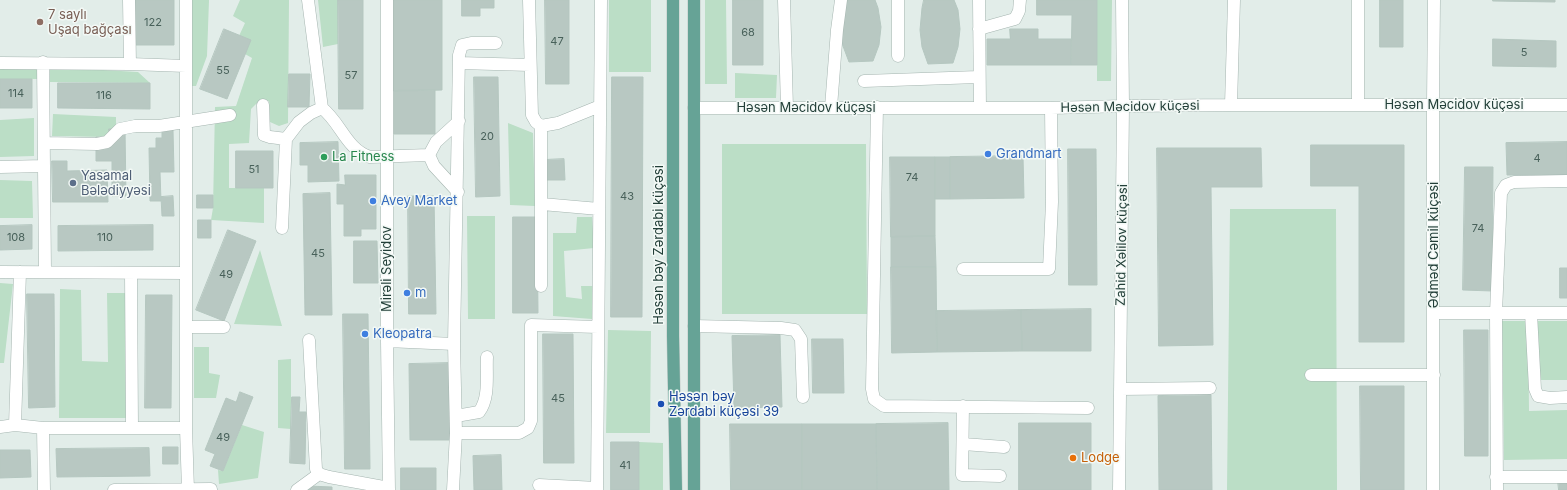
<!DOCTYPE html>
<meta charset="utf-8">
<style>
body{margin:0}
canvas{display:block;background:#e2ede9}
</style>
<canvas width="1567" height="490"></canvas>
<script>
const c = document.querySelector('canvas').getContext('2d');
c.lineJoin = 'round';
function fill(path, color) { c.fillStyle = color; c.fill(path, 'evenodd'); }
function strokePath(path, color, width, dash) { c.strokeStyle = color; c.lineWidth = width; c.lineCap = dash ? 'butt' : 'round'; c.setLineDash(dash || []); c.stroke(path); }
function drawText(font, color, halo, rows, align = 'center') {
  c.font = font + ' Inter,sans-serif'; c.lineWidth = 3; c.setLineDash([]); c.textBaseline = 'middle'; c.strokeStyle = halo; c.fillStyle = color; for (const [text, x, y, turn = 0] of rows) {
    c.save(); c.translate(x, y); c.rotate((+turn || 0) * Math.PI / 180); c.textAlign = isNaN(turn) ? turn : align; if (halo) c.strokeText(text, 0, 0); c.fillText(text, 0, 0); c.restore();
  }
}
const green = new Path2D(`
 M191,0H209L207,56L196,86H190Z
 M240,0H289L288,123L279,126L270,122L269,101H259L251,109L249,143L229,144V188H264V223L211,220L213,208L215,107L236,106L252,58L245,54L239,36L245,23L233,16Z
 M318,0H338V44L323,47Z
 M609,0H651V72H609Z
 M705,0H726L727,84H705Z
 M1097,0H1112L1111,81H1097Z
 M50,67L138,72L150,83L50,82Z
 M38,68L39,79H0V69Z
 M735,73L777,75L776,98H735Z
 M53,114L116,117V129L109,137L52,136Z
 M34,118V156L0,157V120Z
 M508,123L533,133L535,206L510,205Z
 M722,144H866L867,314H722Z
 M0,180L32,181L33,218H0Z
 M1230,209H1336L1337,490H1227Z
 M467,216H495V319H468Z
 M577,217H592L594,248L564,251L566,297L582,299L581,286H594L592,319L553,316V233H576Z
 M260,250L282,326L234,324Z
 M0,283L13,284L4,363H0Z
 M60,289L81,290L82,361L108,362L107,293H127V418H59Z
 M1502,321H1528L1529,411L1567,410V459L1504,460Z
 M1537,321H1567V380H1538Z
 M608,330L651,331L650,433H606Z
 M194,347H209V373L220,375L216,398H194Z
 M291,359V429L278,428V360Z
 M242,425L264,432L258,478L219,484L218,470L223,471Z
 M639,442L663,443V490H639Z`);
const building = new Path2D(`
 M133,0H174V45H133Z
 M338,0H363V109H339Z
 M394,0H442V90L394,91Z
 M462,0H494V8H480V16H462Z
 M545,0H569V84H546Z
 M733,0H763V65H733Z
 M844,0H875L878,8L881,27L879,45L873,61L849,62L843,46L840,29Z
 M924,0H954L958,10L960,29L958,47L953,63L928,64L922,47L920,30L922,8Z
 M1037,0H1097V65H1071L1072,15H1037Z
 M1380,0H1403V47H1380Z
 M1493,0H1555V2L1493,1Z
 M224,29L251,40L227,99L200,89Z
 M1010,29H1038V39H1071V65H987V39H1010Z
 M1493,39L1556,41V67L1493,66Z
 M289,74H310L309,107H288Z
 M474,77H498L500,196L476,197Z
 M612,77H643L642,317H611Z
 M0,79H32V108H0Z
 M58,83H150V109L58,108Z
 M435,90V134H394V91Z
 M109,129H125L126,196H112V161H96V137H109Z
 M173,130L174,172H160L161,201H150L149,148H156V138H162V131Z
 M338,142L339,181L308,182V165H300V143Z
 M1567,142V175H1507L1506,143Z
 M1311,145H1404V342H1359V186H1311Z
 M1157,148H1261L1262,187H1211L1213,345L1159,346Z
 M1068,149H1096L1097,285H1069Z
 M236,151H273V188H236Z
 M1023,156L1024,198L950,199V157Z
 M890,157H935V236L891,237Z
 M935,157H950V199H935Z
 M564,159L565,180H545L544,160Z
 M52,161H67V171L107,170L108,202H53Z
 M1465,167H1493L1492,291L1463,290Z
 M345,175H376V229H361V236H344V204H337V184L345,185Z
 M330,193L332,315H305L303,194Z
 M197,195H213V208H197Z
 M173,196L174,216H162L161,197Z
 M408,196H434L436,314H409Z
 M513,217H537L538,313H513Z
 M198,220H211V238H198Z
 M32,225V249L0,250V226Z
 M153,225V250L58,251V226Z
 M228,230L256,241L224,321L196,310Z
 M935,236L936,267H891V237Z
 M354,241H377L378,283H354Z
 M891,267H936L937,352L892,353Z
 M1560,268H1567V298H1560Z
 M27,294H54L55,407L29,408Z
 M146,295H172L171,408H145Z
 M1091,309V351H1022L1021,310Z
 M1021,310L1022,351L937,352L936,311Z
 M343,314H368L370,469H345Z
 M1464,330H1488V456H1465Z
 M543,334H573L574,463H544Z
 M780,335L782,407L734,408L732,336Z
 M812,339H843L844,393H813Z
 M449,363L450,440H410L409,364Z
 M1360,386H1404V490H1361Z
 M240,392L253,397L223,471L210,466L215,454L205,450L226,398L236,402Z
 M1211,395L1212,490H1159L1158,396Z
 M292,397H300L299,412H306L305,464L290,463Z
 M948,423L949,490H877L876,424Z
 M1019,423H1091V490H1019Z
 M730,424H802V490H731Z
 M802,424H876L877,490H802Z
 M611,442H639V490H611Z
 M163,447H178V464H163Z
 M149,448L150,476L57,477L56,449Z
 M0,450H30L31,477L0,478Z
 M501,455L502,490H474L473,456Z
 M401,468H436V490H401Z
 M1558,481H1567V490H1559Z
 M308,486L332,487V490H308Z`);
const minor = new Path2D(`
 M129,0L130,64L186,66
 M186,0V428L188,490
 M308,0L322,108
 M387,0V341L389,490
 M529,0L532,115L536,122L541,126V286
 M784,0L787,108
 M979,0L980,108
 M1358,0V105
 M979,29L1015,19L1019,11L1020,0
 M898,56V0
 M43,62L45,272
 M0,63L130,64
 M459,63L530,65
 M864,81L978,77
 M263,105L264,135L270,137L286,139
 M1231,105L1234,0
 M831,107L837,30L841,0
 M877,107L872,389L874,399L884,406L1088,408
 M694,108H1051L1123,106L1231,105H1567
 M541,126L558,123L600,106
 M44,143L97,144L107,142L120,129L135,126H159L230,115
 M0,167L44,166
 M458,192L434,166L429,155L436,142L459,121
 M542,204L599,209
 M282,228L286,139L299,122L311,113L322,108C341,123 346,149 370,157L429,155
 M963,269H1049L1052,202L1051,108
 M0,272L186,273
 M20,272L15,425L43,428H186
 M131,273L132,428
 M1434,313H1567
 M1531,313L1535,389L1538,396L1550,398L1567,397
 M694,326L781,328L795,330L801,339L803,397
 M186,327H224
 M309,340L316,469L319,474L329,477L389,488
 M387,341L454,344
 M1311,375H1434
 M1120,389L1210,388
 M963,406L962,475L1000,476
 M456,416L479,412C490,398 486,374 487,357
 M0,427L15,425
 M43,428L44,490
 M456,433H519L528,428L531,421V325L598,327
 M963,444L1004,447
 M1496,477H1567
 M539,485L597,488
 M114,490L211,489V490
 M297,490L319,474
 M453,490L456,433L454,344L459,55L462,45L471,43H496
 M597,490L601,0
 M1119,490L1123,106L1122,0
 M1433,490V104L1434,0
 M1497,490L1496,313L1501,193L1506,185L1514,182L1567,181`);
const major = new Path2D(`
 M673,0V336L676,490
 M694,490V0`);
const markers = [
 [40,22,4,"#8d6e63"],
 [988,154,4,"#3f7fe0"],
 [324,157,4,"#2e9e5b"],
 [73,183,4,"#5c6f8a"],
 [373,201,4,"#3f7fe0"],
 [407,293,4,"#3f7fe0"],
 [365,334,4,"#3f7fe0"],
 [661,404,4,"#1a4fb4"],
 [1073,458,4,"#e8710a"]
];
const numberNames = [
 ["122",153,23],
 ["68",748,33],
 ["47",557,42],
 ["5",1524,53],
 ["55",223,71],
 ["57",351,76],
 ["114",16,94],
 ["116",104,96],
 ["20",487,137],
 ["4",1537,159],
 ["51",254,170],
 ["74",912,178],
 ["43",627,197],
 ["74",1478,229],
 ["108",16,238],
 ["110",105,238],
 ["45",318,254],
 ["49",226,275],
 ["45",558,399],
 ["49",223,438],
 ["41",625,466]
];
const educationNames = [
 ["7 saylı",48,15],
 ["Uşaq bağçası",48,30]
];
const streetNames = [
 ["Həsən Məcidov küçəsi",1454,105],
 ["Həsən Məcidov küçəsi",1130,107,-1],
 ["Həsən Məcidov küçəsi",806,108],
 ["Həsən bəy Zərdabi küçəsi",659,245,-90],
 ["Zahid Xəlilov küçəsi",1122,245,-89],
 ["Ədməd Cəmil küçəsi",1434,245,-90],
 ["Mirəli Seyidov",387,269,-90]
];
const shopNames = [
 ["Grandmart",996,154],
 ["Avey Market",381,201],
 ["m",415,293],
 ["Kleopatra",373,334]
];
const leisureNames = [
 ["La Fitness",332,157]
];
const serviceNames = [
 ["Yasamal",81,176],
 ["Bələdiyyəsi",81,191]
];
const transitNames = [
 ["Həsən bəy",669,397],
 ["Zərdabi küçəsi 39",669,412]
];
const foodNames = [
 ["Lodge",1081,458]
];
fill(green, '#bbdec6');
fill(building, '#b8c8c2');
strokePath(building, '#b5c7c0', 1);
strokePath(minor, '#a5b5b0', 13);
strokePath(major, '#c1c9c7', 13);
strokePath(minor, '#fff', 12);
strokePath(major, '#66a396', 12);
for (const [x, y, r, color] of markers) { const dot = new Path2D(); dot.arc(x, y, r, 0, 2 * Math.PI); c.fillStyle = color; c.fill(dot); strokePath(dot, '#f3f9f6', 1.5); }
drawText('11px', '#48615a', null, numberNames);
drawText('13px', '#785e54', '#f3f9f6', educationNames, 'left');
drawText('13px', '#223f38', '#f3f9f6', streetNames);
drawText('13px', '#366cbe', '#f3f9f6', shopNames, 'left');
drawText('13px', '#27864d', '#f3f9f6', leisureNames, 'left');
drawText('13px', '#4e5e75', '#f3f9f6', serviceNames, 'left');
drawText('13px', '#164399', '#f3f9f6', transitNames, 'left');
drawText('13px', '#c56008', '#f3f9f6', foodNames, 'left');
</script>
